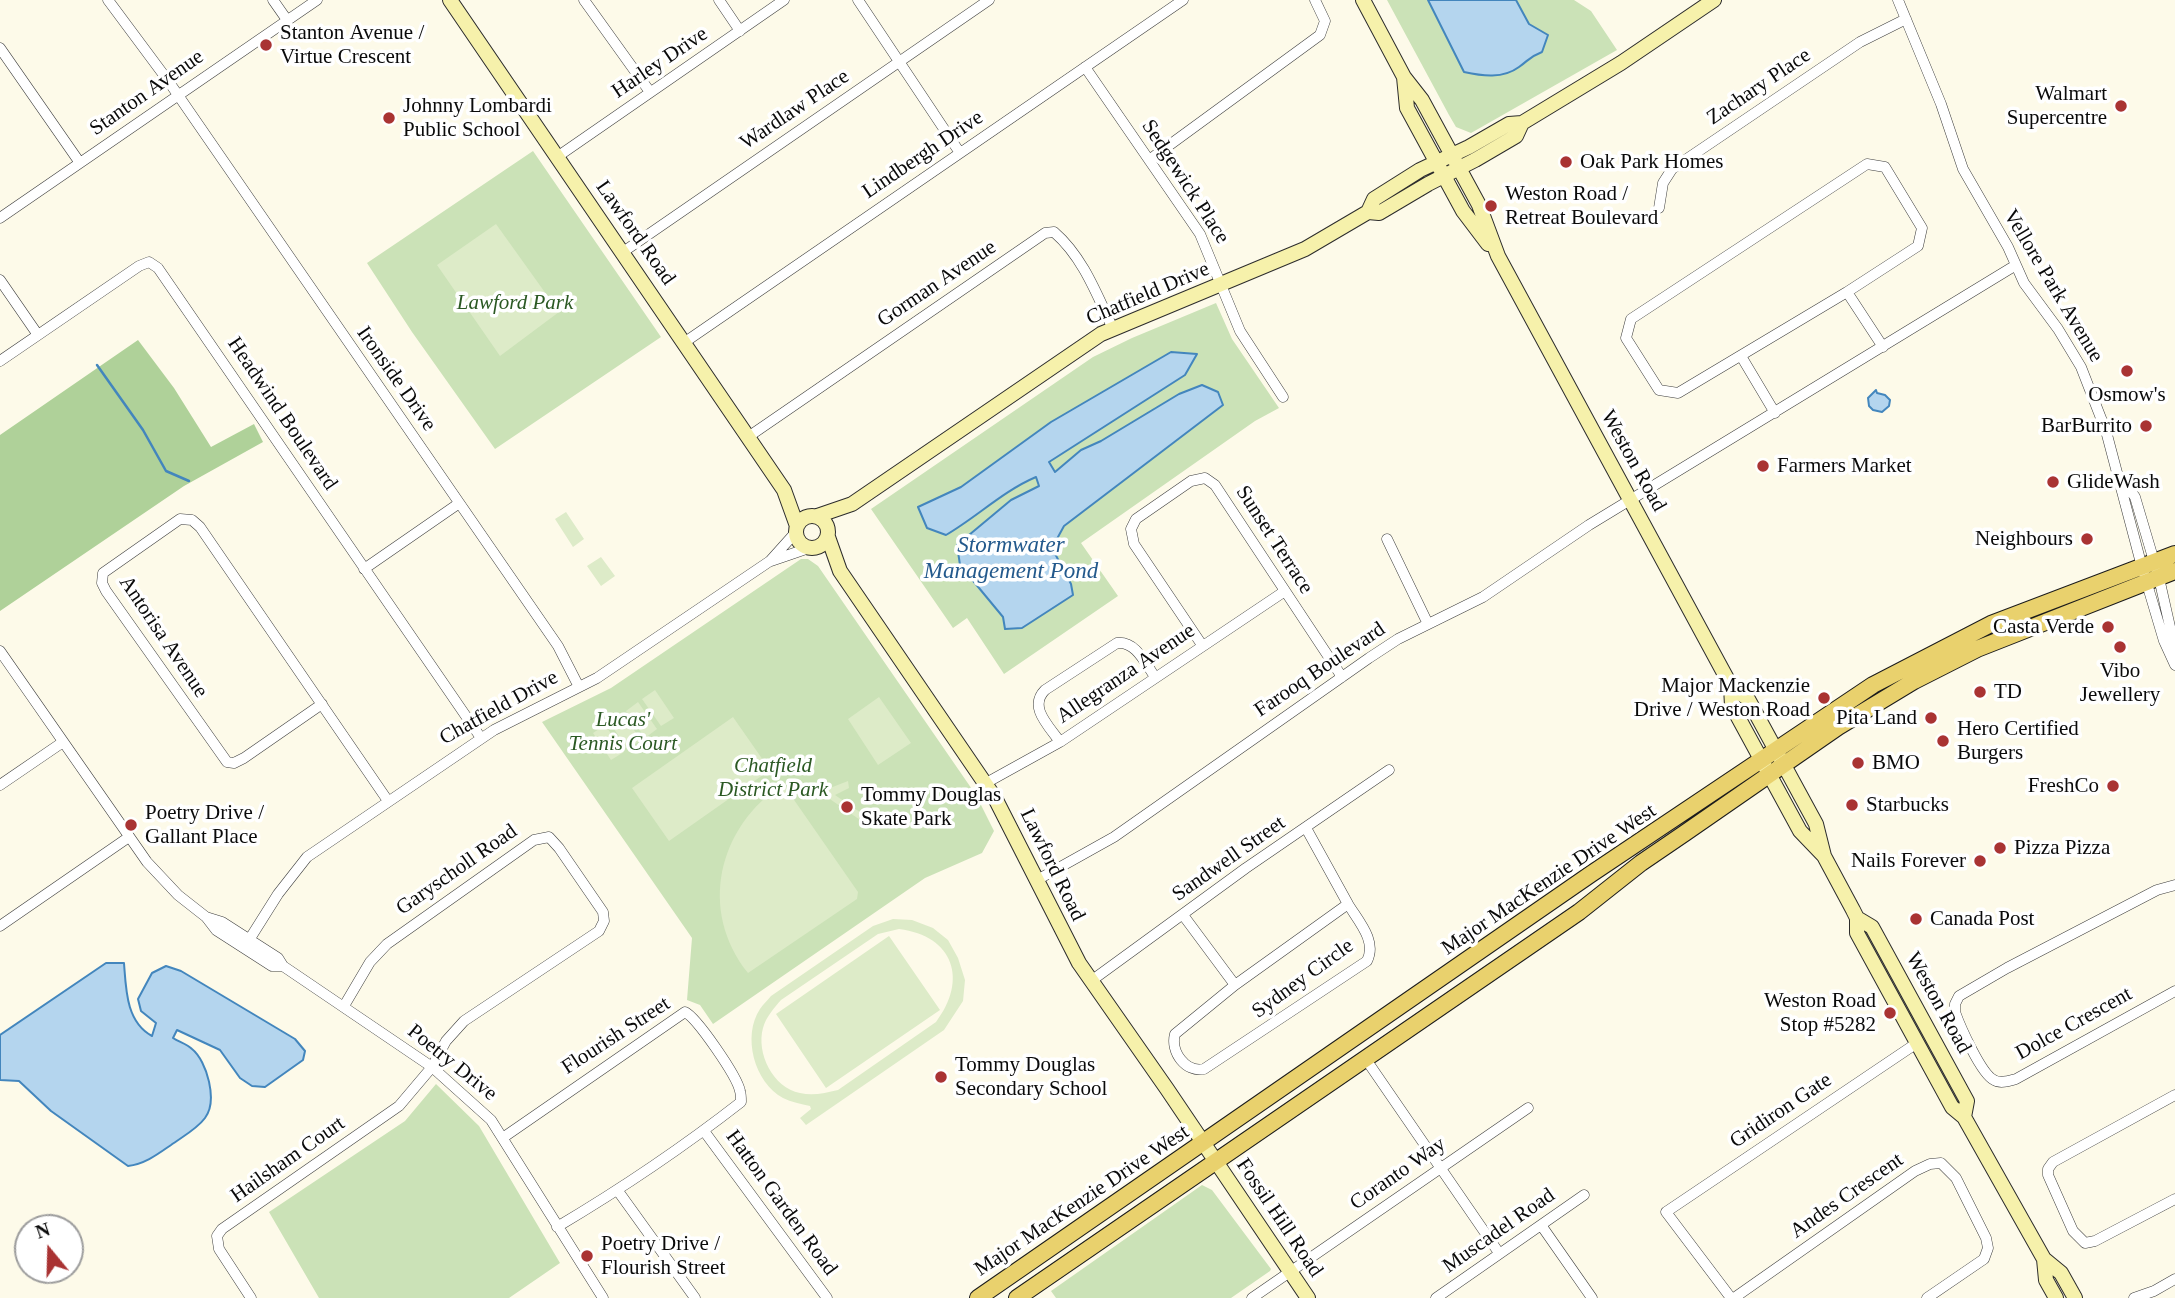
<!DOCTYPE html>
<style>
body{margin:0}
#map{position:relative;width:2175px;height:1298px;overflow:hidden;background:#fdfae9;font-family:"Times New Roman",serif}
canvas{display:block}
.north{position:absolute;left:14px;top:1214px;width:70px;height:70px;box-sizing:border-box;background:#fff;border:2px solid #9d9d9d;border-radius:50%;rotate:341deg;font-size:19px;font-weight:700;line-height:28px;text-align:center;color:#0a0a0a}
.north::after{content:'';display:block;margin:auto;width:24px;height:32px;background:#a93333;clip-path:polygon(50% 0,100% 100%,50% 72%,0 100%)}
</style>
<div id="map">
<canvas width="2175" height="1298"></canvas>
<div class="north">N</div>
</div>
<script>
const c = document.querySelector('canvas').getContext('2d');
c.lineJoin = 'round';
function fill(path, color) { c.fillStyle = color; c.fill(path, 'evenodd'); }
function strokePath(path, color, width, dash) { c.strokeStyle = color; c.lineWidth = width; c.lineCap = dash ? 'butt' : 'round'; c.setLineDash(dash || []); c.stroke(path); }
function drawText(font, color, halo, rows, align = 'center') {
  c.font = font + ' "Times New Roman",serif'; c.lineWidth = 7; c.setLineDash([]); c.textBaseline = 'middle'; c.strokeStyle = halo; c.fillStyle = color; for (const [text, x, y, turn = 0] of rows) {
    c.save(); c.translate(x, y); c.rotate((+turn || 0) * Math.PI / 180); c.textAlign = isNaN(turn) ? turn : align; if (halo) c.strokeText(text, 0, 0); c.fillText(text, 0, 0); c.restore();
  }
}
const green = new Path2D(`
 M1387,0H1574L1591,11L1617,50L1471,133L1456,127L1449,115Z
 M533,151L661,337L495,449L412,332L367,263Z
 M1216,303L1232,339L1279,408L1255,421L1081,543L1118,596L1004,674L967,618L953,628L871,509L1093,357L1132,338Z
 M801,559H808L818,566L976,795L994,831L982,853L925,878L713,1024L700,1005L687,1000L692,938L542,722L611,688Z
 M436,1084L479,1126L560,1263L509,1298H319L269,1212L405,1121Z
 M1202,1185L1212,1190L1271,1269L1270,1271L1231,1298H1056L1051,1291Z`);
const forest = new Path2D(`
 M138,340L174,388L211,447L254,424L263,442L184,486L0,611V435Z`);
const pitch = new Path2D(`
 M496,224L559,312L500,356L437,265Z
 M566,512L584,539L573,547L555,519Z
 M601,557L615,576L601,586L587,566Z
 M655,690L674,718L661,726L642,699Z
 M879,697L911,743L878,765L848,719Z
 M638,702L657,729L645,738L626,711Z
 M622,713L641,740L628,749L609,722Z
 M733,717L770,770L669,841L632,788Z
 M605,725L624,752L611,760L593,733Z
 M848,781L849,788L835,795L870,819L866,824L824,795L825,790Z
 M783,784L858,892L857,899L748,973C698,910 718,827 783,784Z
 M893,919L912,920L933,928L948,940L958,958L965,980L963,1001L944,1030L806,1125L800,1118L811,1109L810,1106C801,1104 791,1102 783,1098C754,1082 742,1036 760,1009C763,1004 768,1000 771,996L873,926ZM899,929C954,936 968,980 936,1022L838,1090C825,1093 813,1096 800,1093C773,1088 756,1053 763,1028C766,1017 774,1008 781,1000L878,934Z
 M889,936L940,1010L826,1088L776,1014Z`);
const water = new Path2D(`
 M1428,0H1516L1529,24L1548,35L1542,52C1529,57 1529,60 1519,67C1503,79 1482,76 1464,72Z
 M1171,352L1197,354L1185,375L1049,462L1055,472L1081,450L1101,441L1179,394L1202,385L1218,392L1223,405L1064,526L1052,548L1071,584L1073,595L1022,628L1005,629L1003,617L960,565L957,545L1011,500L1039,486L1036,477C1003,491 977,517 946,535L927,528L918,507L961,487L1051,422Z
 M1876,390L1877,393L1885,395L1890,400L1889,406L1882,412L1873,410L1869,406L1868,398Z
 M106,963H124C126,989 126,1022 152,1036L156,1023L141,1011L138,999L152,973L166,966L181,971L295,1039L305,1051L303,1060L265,1087L252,1086L240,1078L220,1050L177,1030L173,1038C179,1042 187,1044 192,1049C207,1061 218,1101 205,1118C197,1129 182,1137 171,1145C158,1154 145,1164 128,1166L51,1111L19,1081L0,1080V1035Z`);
const stream = new Path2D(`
 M97,365L143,430L166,471L189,481`);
const street = new Path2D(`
 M108,0L169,82L558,646L579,687
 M273,0L287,20
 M584,0L650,92
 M719,0L740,31
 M858,0L960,153
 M1898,0L1941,104L1963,169L2008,247L2024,283L2058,329L2081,367L2106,431L2142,567L2164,641L2175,665
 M0,48L80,163
 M1085,67L1200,234L1240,331L1283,397
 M557,157L784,0
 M1149,160L1320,35L1325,21L1315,0
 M1659,208L1663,183L1672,169L1860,42L1906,19
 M0,218L317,0
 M623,252L989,0
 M0,280L38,335
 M1847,292L1678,393L1659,390L1626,338L1631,319L1867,164L1885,167L1922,228L1918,246L1847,292L1883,347
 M685,342L1183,0
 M1741,356L1775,413
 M0,361L139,266L149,262L158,268L481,738
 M748,437L1045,233L1054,232C1083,257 1097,295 1113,329
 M2122,479L2135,497L2159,578L2173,640L2172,654
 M1387,539L1428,624
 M771,561L809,548
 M364,569L458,504
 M1202,645L1134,544L1131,529L1136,519L1191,481L1205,478L1215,485L1342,677
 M0,651L147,862L178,895L206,917L216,930L272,966H283
 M322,704L244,758L234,763L227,762L106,591L102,583L103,573L180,519L192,520L200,527L388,801
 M1060,742C1049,726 1028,707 1045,690L1117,643C1136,641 1145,663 1155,677
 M986,783L1060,742L1285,591
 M0,785L63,742
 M1306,828L1348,904
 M1037,880L1114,837L1369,658L1398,639L1483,597L1589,525L2016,265
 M2175,885L2157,890L2007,968L1959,996L1955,1004V1012C1960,1026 1981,1074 1994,1080C2000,1084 2009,1081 2016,1079L2175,991
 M1183,915L1235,985L1175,1034C1170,1052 1186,1073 1204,1069L1367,961C1377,941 1359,922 1348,904L1235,985
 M206,917L222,922L278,958L283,966L432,1067L491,1120L603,1298
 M0,926L129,837
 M244,948L278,894L307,857L494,730L597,678L770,561L796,532
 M1091,981L1246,868L1389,770
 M1365,1058L1499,1253
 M2175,1095L2053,1162L2048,1169V1175L2073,1231L2085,1243L2095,1241L2175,1199
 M704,1131L827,1298
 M504,1137L685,1012C697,1018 737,1076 740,1091C741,1094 741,1098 741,1102C682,1148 621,1189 557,1227
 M618,1191L695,1298
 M1541,1225L1592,1298
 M251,1298L219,1249L217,1236L222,1229L399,1106L432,1067L446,1041L464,1021L599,931L604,921L603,912L559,848L549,837L534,840L387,944L370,962L344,1006
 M1252,1298L1528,1108
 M1436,1298L1584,1195
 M1731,1298L1666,1212L1917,1043
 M1734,1298L1915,1171L1930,1164L1941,1163L1956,1178L1986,1238L1988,1248L1984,1259L1927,1298
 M2134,1298L2154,1291L2175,1279`);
const secondary = new Path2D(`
 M450,0L784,490L797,526
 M1363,0L1404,77L1422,100L1479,205L1498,256L1731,686L1748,699L1816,824L1824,856
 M1404,77L1407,108L1463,211L1488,244
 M1368,212L1379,213L1428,184L1475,160L1516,136L1522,123
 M796 532a16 16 0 1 1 32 0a16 16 0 1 1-32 0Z
 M817,516L852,504L1101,334L1305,249L1368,212L1374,199L1420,170L1469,147L1509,124L1522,123L1621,63L1714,0
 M828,537L840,571L995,798L1079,963L1167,1089L1308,1298
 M1731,686L1732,706L1800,831L1824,856L1853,910L1857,918V933L1952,1107L1964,1117L2044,1259L2061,1273L2075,1298
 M1857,918L1872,927L1967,1101L1964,1117
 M2044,1259L2046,1280L2056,1298`);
const primary = new Path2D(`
 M978,1298L1591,874L1873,685L1991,624L2175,554
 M1017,1298L1579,912L1641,863L1685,833L1838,727L1914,681L1977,649L2175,571`);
const markers = [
 [266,45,7,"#a93333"],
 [2121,106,7,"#a93333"],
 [389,118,7,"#a93333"],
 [1566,162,7,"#a93333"],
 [1491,206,7,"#a93333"],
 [2127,371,7,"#a93333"],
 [2146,426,7,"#a93333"],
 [1763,466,7,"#a93333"],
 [2053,482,7,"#a93333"],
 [2087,539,7,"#a93333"],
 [2108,627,7,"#a93333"],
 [2120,647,7,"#a93333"],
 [1980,692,7,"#a93333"],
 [1824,698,7,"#a93333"],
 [1931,718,7,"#a93333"],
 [1943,741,7,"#a93333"],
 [1858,763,7,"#a93333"],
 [2113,786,7,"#a93333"],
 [1852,805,7,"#a93333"],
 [847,807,7,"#a93333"],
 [131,825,7,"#a93333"],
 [2000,848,7,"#a93333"],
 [1980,861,7,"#a93333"],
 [1916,919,7,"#a93333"],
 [1890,1013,7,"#a93333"],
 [941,1077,7,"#a93333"],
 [587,1256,7,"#a93333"]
];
const poiNames = [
 ["Stanton Avenue /",280,33],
 ["Virtue Crescent",280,57],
 ["Walmart",2107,94,"right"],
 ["Supercentre",2107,118,"right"],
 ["Johnny Lombardi",403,106],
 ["Public School",403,130],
 ["Oak Park Homes",1580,162],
 ["Weston Road /",1505,194],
 ["Retreat Boulevard",1505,218],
 ["Osmow's",2127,395,"center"],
 ["BarBurrito",2132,426,"right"],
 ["Farmers Market",1777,466],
 ["GlideWash",2067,482],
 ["Neighbours",2073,539,"right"],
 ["Casta Verde",2094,627,"right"],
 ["Vibo",2120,671,"center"],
 ["Jewellery",2120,695,"center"],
 ["Major Mackenzie",1810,686,"right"],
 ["Drive / Weston Road",1810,710,"right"],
 ["TD",1994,692],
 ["Pita Land",1917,718,"right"],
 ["Hero Certified",1957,729],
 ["Burgers",1957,753],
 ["BMO",1872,763],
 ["FreshCo",2099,786,"right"],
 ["Tommy Douglas",861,795],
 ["Skate Park",861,819],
 ["Starbucks",1866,805],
 ["Poetry Drive /",145,813],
 ["Gallant Place",145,837],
 ["Pizza Pizza",2014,848],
 ["Nails Forever",1966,861,"right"],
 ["Canada Post",1930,919],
 ["Weston Road",1876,1001,"right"],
 ["Stop #5282",1876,1025,"right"],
 ["Tommy Douglas",955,1065],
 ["Secondary School",955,1089],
 ["Poetry Drive /",601,1244],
 ["Flourish Street",601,1268]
];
const streetNames = [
 ["Harley Drive",660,63,-34],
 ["Zachary Place",1759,87,-34],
 ["Stanton Avenue",147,93,-35],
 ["Wardlaw Place",795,110,-34],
 ["Lindbergh Drive",923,155,-34],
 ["Sedgewick Place",1185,182,57],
 ["Lawford Road",635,233,55],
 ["Gorman Avenue",937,284,-34],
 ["Vellore Park Avenue",2053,286,59],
 ["Chatfield Drive",1148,294,-23],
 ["Ironside Drive",396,379,55],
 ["Headwind Boulevard",282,414,56],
 ["Weston Road",1633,461,61],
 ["Sunset Terrace",1274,540,57],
 ["Antorisa Avenue",163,637,56],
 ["Farooq Boulevard",1320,670,-34],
 ["Allegranza Avenue",1126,674,-34],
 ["Chatfield Drive",499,708,-29],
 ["Sandwell Street",1229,859,-35],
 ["Lawford Road",1052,865,64],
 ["Garyscholl Road",457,870,-35],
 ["Major MacKenzie Drive West",1549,880,-34],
 ["Sydney Circle",1303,979,-36],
 ["Weston Road",1938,1003,61],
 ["Dolce Crescent",2074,1024,-29],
 ["Flourish Street",616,1036,-33],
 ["Poetry Drive",452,1063,39],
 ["Gridiron Gate",1781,1111,-34],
 ["Hailsham Court",288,1160,-35],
 ["Coranto Way",1398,1174,-35],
 ["Andes Crescent",1847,1196,-35],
 ["Major MacKenzie Drive West",1082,1201,-34],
 ["Hatton Garden Road",781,1203,54],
 ["Fossil Hill Road",1279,1218,56],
 ["Muscadel Road",1499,1231,-35]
];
const parkNames = [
 ["Lawford Park",515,303],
 ["Lucas'",623,720],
 ["Tennis Court",623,744],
 ["Chatfield",773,766],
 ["District Park",773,790]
];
const waterNames = [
 ["Stormwater",1011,546],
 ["Management Pond",1011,572]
];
fill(green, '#cbe2b7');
fill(forest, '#afd199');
fill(pitch, '#ddebc8');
fill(water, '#b4d5ee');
strokePath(water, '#4386bd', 2);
strokePath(stream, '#4386bd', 2.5);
strokePath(street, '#3d3d3d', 11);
strokePath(secondary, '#2c2c2c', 16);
strokePath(primary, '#1b1b1b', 18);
strokePath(street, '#fff', 10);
strokePath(secondary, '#f6f1ab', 14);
strokePath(primary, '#e9d16d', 16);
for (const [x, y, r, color] of markers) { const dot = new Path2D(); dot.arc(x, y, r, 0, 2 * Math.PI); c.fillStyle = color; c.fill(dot); strokePath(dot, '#fff', 2.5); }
drawText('21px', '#0a0a0a', '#fff', poiNames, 'left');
drawText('21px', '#0a0a0a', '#fff', streetNames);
drawText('italic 21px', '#2b5923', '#fff', parkNames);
drawText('italic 23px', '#23598c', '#fff', waterNames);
</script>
